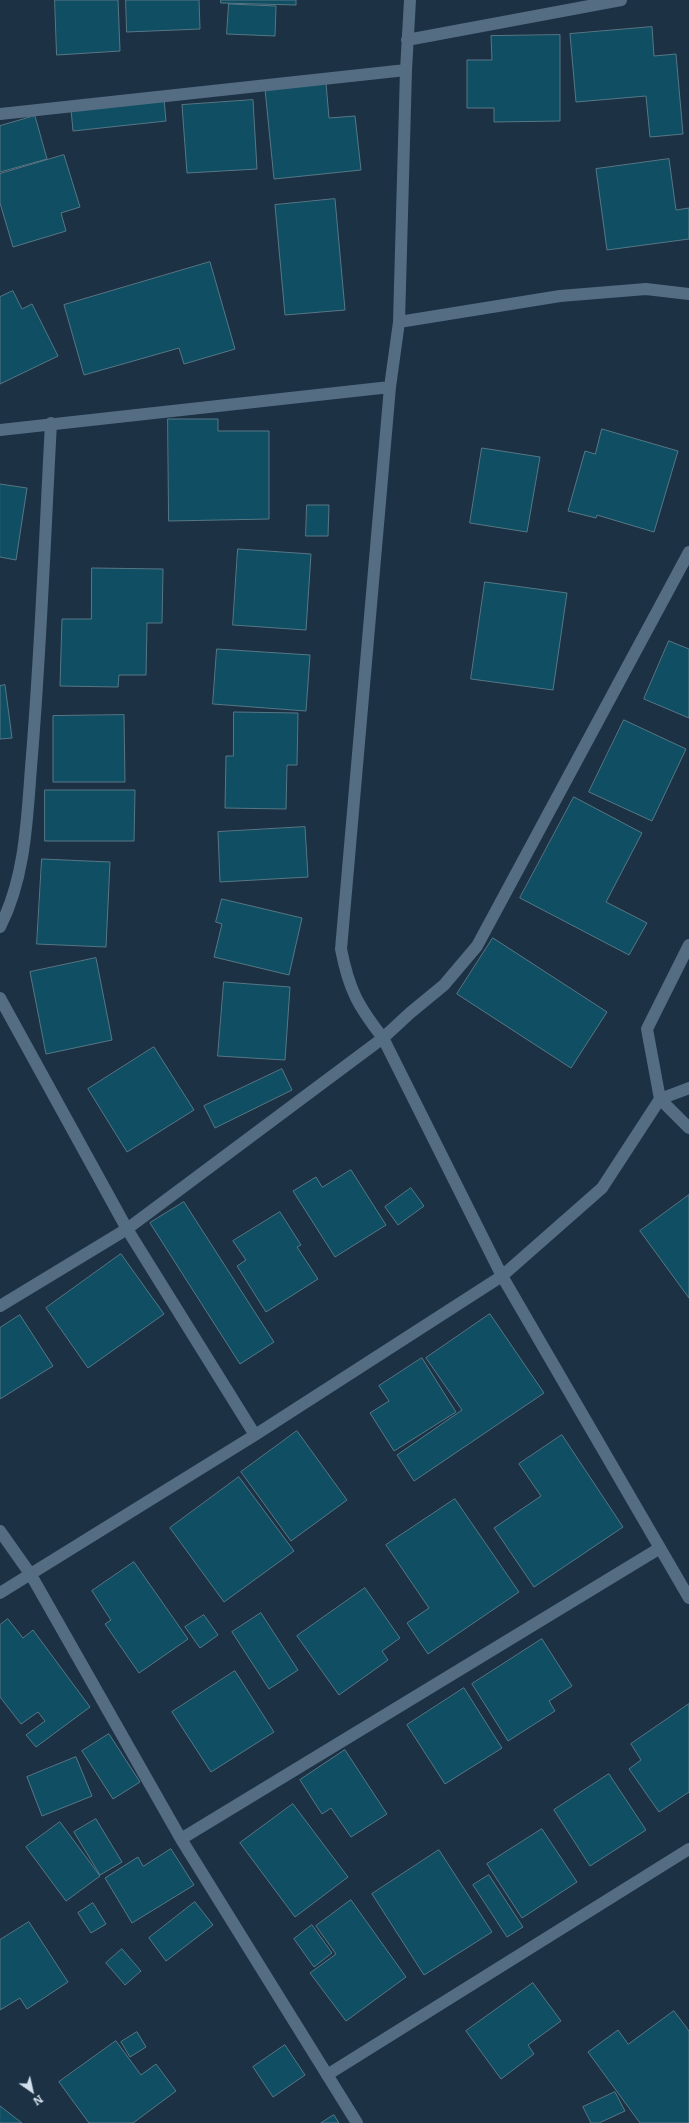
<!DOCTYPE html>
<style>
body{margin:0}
#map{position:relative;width:689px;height:2123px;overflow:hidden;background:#1c3244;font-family:Literata,serif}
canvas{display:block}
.north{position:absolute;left:12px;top:2071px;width:40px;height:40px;-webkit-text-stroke:3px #1c3244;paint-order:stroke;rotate:146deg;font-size:11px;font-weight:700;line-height:16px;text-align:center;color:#d2dfec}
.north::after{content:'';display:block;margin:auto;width:14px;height:18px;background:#d2dfec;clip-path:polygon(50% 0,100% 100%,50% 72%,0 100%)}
</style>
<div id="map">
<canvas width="689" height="2123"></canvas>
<div class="north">N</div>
</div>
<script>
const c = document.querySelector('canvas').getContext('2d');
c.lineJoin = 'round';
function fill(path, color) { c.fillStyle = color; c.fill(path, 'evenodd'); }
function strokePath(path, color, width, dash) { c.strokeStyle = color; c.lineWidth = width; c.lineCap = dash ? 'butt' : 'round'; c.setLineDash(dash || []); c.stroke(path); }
const building = new Path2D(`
 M55,0H118L120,51L57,55Z
 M126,0H199L200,29L127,32Z
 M221,0H296V5L221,3Z
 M229,4L276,6L275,36L227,34Z
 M652,27L654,56L676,54L683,134L650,137L646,96L576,102L570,34Z
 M560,35V121L494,122V108H467V60H492L491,36Z
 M326,83L329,118L355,116L361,170L274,179L265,89Z
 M164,99L166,121L73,131L71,109Z
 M253,100L257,169L187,173L182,105Z
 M35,116L47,159L0,172V126Z
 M64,155L80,207L61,213L66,231L13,247L0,203V174Z
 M669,159L676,210L689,208V239L607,250L596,169Z
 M335,199L345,310L285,315L275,205Z
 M210,262L235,349L184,364L179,348L84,375L64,305Z
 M13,291L22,309L32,304L58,356L0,384V297Z
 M168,419H218V431H269V519L169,521Z
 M602,429L678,451L654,532L597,515L596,518L568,511L585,451L595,454Z
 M482,448L540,457L527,532L470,523Z
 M0,484L27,488L16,560L0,557Z
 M307,505H329L328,536H306Z
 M238,549L311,554L306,630L233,625Z
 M92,568L163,569L162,623H147L146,675H119L118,687L60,686L62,619H91Z
 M485,582L567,593L553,690L471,679Z
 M669,641L689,649V718L644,699Z
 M217,649L310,655L306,711L213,704Z
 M5,685L12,738L0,739V686Z
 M234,712L298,713L297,765H287L286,809L225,808L226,756H233Z
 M124,715L125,782H53V716Z
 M624,720L686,749L652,821L589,792Z
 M45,790H135L134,841H45Z
 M574,797L642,833L606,902L647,923L629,955L520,898Z
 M305,827L308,877L220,882L218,832Z
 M42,859L110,862L106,947L37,944Z
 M222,899L302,918L289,975L214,957L222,924L216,922Z
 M493,938L607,1012L571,1068L457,994Z
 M96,958L112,1040L46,1054L30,972Z
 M224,982L290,987L285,1060L218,1056Z
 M154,1047L194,1110L127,1152L88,1089Z
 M282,1069L292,1090L215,1128L204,1106Z
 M351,1170L386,1225L335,1257L293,1191L316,1177L322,1187Z
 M411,1188L424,1206L398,1225L385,1207Z
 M689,1195V1298L640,1231Z
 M184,1202L274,1342L240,1364L150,1223Z
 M280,1212L301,1245L297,1247L318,1279L266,1312L237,1266L246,1260L233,1241Z
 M121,1254L164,1314L88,1368L46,1308Z
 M490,1314L544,1393L414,1481L397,1455L462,1410L426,1358Z
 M20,1315L53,1366L0,1399V1328Z
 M422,1358L456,1412L394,1451L370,1413L389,1401L379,1386Z
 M297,1431L347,1500L291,1541L241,1472Z
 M562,1435L623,1527L534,1587L494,1528L541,1496L519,1464Z
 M239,1477L294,1551L224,1602L170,1528Z
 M455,1499L519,1592L428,1654L407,1623L429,1608L386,1545Z
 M134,1562L188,1639L139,1673L105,1624L111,1620L92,1591Z
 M365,1588L400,1638L382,1651L388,1660L339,1695L297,1636Z
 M261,1613L298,1670L269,1689L232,1632Z
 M204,1615L218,1635L200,1648L185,1627Z
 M8,1619L23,1638L33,1630L90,1707L36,1747L26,1735L45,1721L38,1712L21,1724L0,1697V1625Z
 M542,1639L572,1686L549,1701L555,1711L508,1741L472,1684Z
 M235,1671L274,1732L211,1772L172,1712Z
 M464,1688L502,1748L445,1784L407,1725Z
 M689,1704V1792L659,1812L629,1769L641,1760L631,1744Z
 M109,1734L140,1782L113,1799L82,1751Z
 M345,1750L387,1814L351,1837L331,1808L322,1814L300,1780Z
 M76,1757L92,1796L42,1816L27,1777Z
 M609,1774L646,1830L590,1866L554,1810Z
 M293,1804L348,1877L295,1917L240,1843Z
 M96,1819L122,1862L100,1875L74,1832Z
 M60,1822L100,1876L66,1901L26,1847Z
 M542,1829L577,1882L522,1918L487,1864Z
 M171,1849L194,1885L132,1923L105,1878L138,1857L143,1866Z
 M439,1850L492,1932L424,1975L372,1894Z
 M489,1875L523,1927L507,1937L473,1885Z
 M351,1900L406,1977L346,2021L310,1973L336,1954L316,1926Z
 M195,1902L213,1925L166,1961L149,1938Z
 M93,1903L106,1924L91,1933L78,1913Z
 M29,1922L68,1982L27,2009L20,1998L0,2010V1940Z
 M312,1925L332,1953L314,1967L294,1939Z
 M122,1949L141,1971L125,1985L106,1963Z
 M533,1983L561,2021L528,2045L534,2054L501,2079L466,2031Z
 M674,2011L689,2031V2123H640L588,2052L618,2030L628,2044Z
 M137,2032L146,2047L130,2057L121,2042Z
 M116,2041L141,2075L156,2064L176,2091L133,2123H89L59,2082Z
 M285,2045L305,2075L273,2097L253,2067Z
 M615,2092L625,2111L599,2123H591L583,2107Z
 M0,2106L22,2123H0Z
 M334,2115L339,2123H321Z`);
const street = new Path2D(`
 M410,0L406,70L399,322L390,387L341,949C349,990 358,1006 383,1038L502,1276L689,1598
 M407,40L621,0
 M0,114L406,70
 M399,322L560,296L646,289L689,294
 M0,430L390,387
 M0,927C27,874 27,813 32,755C41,645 45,534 51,423
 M689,945L647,1029L660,1099L689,1128
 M0,998L127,1229L255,1435
 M0,1306L127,1229L383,1038L410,1013L444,985L477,946L689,552
 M0,1531L31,1575L181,1839L357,2123
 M0,1593L255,1435L502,1276L602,1188L660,1099L689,1088
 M181,1839L660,1548
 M327,2075L689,1849`);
fill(building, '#0f4e63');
strokePath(building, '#567785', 1);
strokePath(street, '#556d82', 12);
</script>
